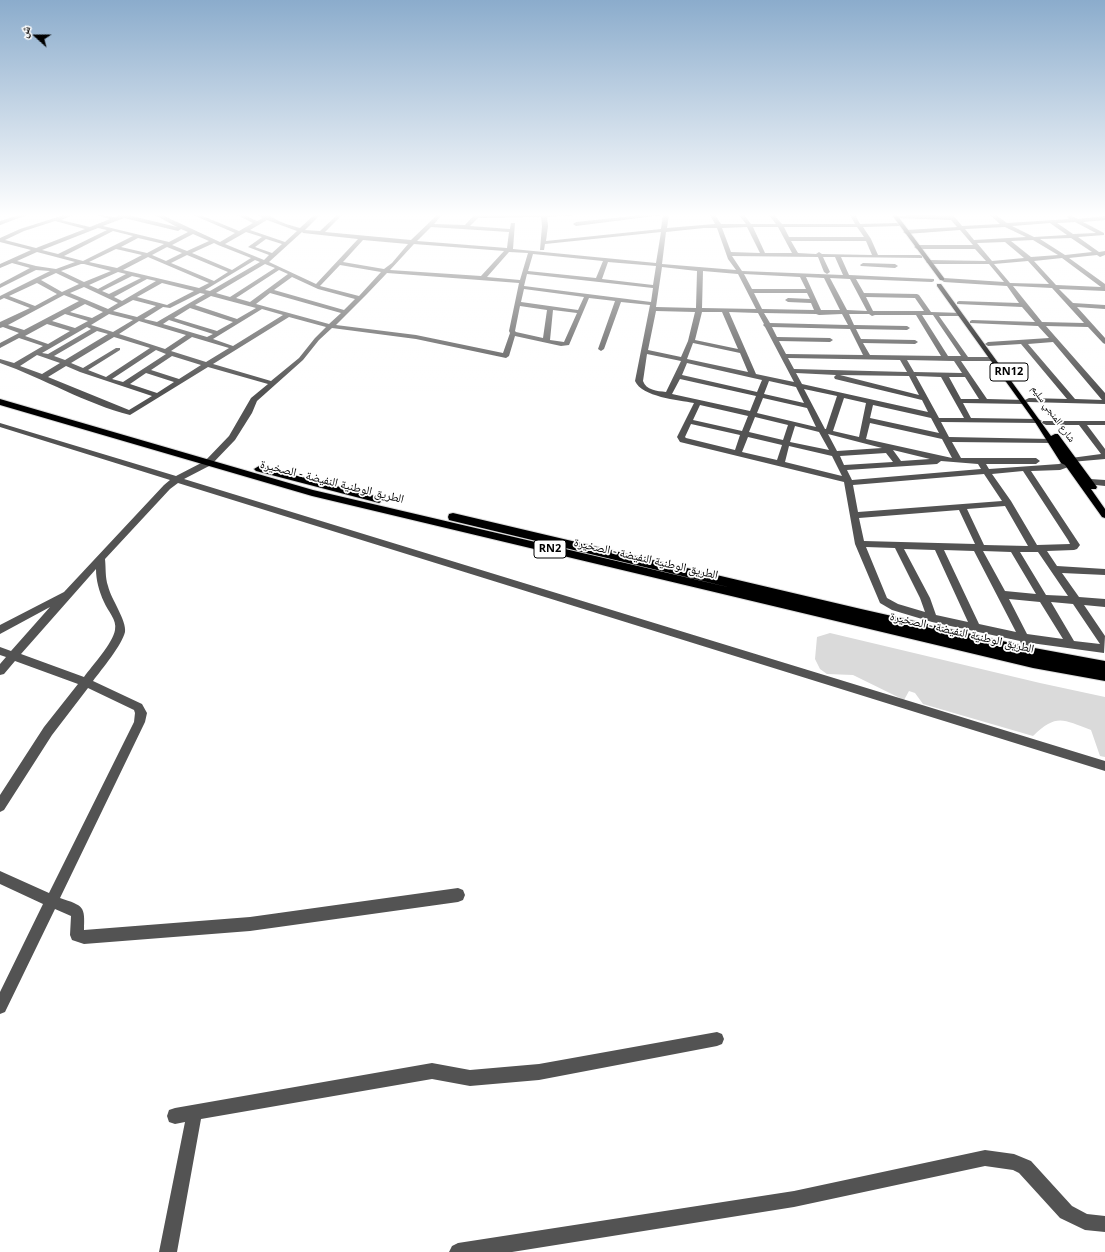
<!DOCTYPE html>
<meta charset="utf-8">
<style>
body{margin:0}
#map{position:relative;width:1105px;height:1252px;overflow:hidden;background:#fff;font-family:"Open Sans","Noto Naskh Arabic",sans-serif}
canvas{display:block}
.north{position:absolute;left:16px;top:16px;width:40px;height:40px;-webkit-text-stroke:3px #fff;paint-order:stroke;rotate:291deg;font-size:11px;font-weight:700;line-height:16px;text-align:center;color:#000}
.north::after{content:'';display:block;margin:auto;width:14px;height:18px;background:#000;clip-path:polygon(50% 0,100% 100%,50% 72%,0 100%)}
</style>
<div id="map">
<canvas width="1105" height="1252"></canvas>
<div class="north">ش</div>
</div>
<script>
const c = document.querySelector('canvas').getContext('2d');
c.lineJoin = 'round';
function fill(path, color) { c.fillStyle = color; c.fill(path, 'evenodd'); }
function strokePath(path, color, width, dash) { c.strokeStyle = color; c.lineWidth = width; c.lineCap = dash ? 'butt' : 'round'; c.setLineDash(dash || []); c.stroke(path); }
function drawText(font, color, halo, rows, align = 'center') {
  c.font = font + ' "Open Sans","Noto Naskh Arabic",sans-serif'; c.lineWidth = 3.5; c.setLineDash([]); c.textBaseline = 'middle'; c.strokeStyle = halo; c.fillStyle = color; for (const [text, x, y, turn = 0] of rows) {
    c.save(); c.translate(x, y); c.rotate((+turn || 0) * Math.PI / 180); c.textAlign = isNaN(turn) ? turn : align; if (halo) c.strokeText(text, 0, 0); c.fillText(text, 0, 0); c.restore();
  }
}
const green = new Path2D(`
 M830,633L1040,683L1105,697V757L1100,756L1091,730C1063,720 1057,713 1033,736L923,704L915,693L909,691L904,700L853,675L827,674L820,669L815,659L817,637Z`);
const minor = new Path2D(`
 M19,215H27L0,225V221Z
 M64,215H73L61,220L90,227L110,219L97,215L115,217L120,215H128L177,227L155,215H162L220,242L235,233L193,215H200L239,231L253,223L237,215H244L257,221L263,218L258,215H269C277,221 288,225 300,228L314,215H320L305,230L320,231L337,215H342L325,232L411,240L437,215H442L434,224L465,225L474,215H575L547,217L548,226L546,241L661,229L663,215H669L667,228L715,224L710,215H715L721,224H746L739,215H744L751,224H776L769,215H774L782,224H855L850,215H855L860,224L897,223L900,225L899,226L863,227L871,239L878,255H920L922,256V258L841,257L849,275L934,279V281L932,282L856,279L864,293L917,294L919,295L931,312L962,313V315L960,316H939L968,357H992L995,359L992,361H961L987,399L1025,400L1029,398L1067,399L1021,344L988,346L985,344L988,342L1049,338L1038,326L970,323V321L972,320L1035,322L1022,307L957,304V302L959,301L1019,303L1007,286L944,282L941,280L944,278L1004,282L989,264H929L926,262L929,260L986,261L975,249H917L914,247L917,245H973L960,230L906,234L903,232L906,230L957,227L951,220L895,218L892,216L953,215L962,226L1000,224L990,215H996L1007,223L1069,219L1067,217L1070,215L1078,219L1105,216V220L1083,222L1104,233V235L1078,237L1099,252L1105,251V255L1100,257L1097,255L1069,258L1105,284V291L1059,289L1073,303L1105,305V309L1077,307L1105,338V344L1103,343L1088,327L1046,326L1105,393V404L1028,402L1024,404L963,403L971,418L1038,419L1042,421L1038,423L941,422L949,437L1051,439L1055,441L1051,443L952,442L961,458H1036L1040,461L1036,464H986L989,469L1059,464L1068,461L1071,462V466L1060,470L1031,471L1080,545L1077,549L1074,550L1047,551L1057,566L1105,569V575L1062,573L1079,597L1105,599V607L1084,605L1105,636L1104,653L1031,643L1037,659L1036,662L1032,663L1028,662L1020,641L932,622L892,610L880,603L855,544L844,482L680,442L677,437L694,403C678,400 642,397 635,381L650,305L621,302L604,349L601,351L598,349L615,301L589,298L569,345L561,346L515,336L509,356L506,358L416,339L332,328L319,340L303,360L257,401L252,413L235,440L211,465L184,479L1105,761V771L178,483L170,489L105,559C106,568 105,577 108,586C111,599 127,621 125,632C122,645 102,669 93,681L142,704L147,713L145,722L60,898C84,906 85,906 84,930L250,917L458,888L463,890L465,895L463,900L458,902L250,931L84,944L72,940L70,935L71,916L55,909L5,1012L0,1014V992L43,904L0,884V871L49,893L134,722L135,713L134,710L88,688L52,735L4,810L0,812V795L44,727L78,684L15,661L4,674L0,675V664L6,657L0,655V647L11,651L50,607L0,634V625L64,592L164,485L170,480L0,427V423L176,476L205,461L229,436L251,398L268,384L208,367L130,415C86,404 43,378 0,363V359L14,363L43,346L19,338L0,348V343L19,333L3,327L0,328V322L30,308L4,298L0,300V296L50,271L36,270L0,288V284L30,268L12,263L0,268V264L31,250L0,242V238L20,229ZM541,217L542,226L540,250H544L545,244L661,232L656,263L513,249L515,223H511L510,229L470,226L478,218ZM124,218L178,231L181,229L188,232L169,242L103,226ZM267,220L297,231L285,242L250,230ZM55,221L85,229L36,248L5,240L24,231ZM1075,222L1096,233L1073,234L1057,223ZM1050,223L1067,235L1034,237L1012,226ZM431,227L509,232L507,248L417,241ZM747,227L760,253L731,252L722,228ZM753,227H778L792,253H765ZM784,227H857L864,237H789ZM1005,227L1026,237L974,240L965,229ZM98,228L107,230L58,254L42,250ZM704,228H717L728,259L736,270L662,264L666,232ZM113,231L133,236L83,261L64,256ZM246,232L262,237L248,247L269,255L264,260L225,244ZM302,232L303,233L358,239L316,284L269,262ZM193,234L209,241L187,251L172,245ZM138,238L164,244L147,253L121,247ZM1071,238L1092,252L1065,255L1040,239ZM266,239L282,244L272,253L255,247ZM363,240L408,244L392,263L384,269L343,262ZM1033,240L1058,255L1031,257L1011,241ZM791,241H866L872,255L822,254L819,252L816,254L798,253ZM1005,242L1024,258L992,261L977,243ZM214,243L218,245L251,258L232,270L192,253ZM414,244L504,251L481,276L390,270ZM167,247L182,253L166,261L152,255ZM116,249L142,255L117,268L89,262ZM37,252L75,262L56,269L36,266L17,261ZM509,252L528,253L520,280L487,277ZM533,254L603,261L596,278L528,271ZM187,255L228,272L214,281L171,263ZM732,256L818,257L824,272L827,274L830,272L823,257H835L843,275L742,271ZM148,257L209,283L199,288L123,270ZM1062,258L1101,287L1056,285L1034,261ZM255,260L260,262L210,291L205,290ZM1028,261L1049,284L1010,283L994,264ZM608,262L656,266L653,285L602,279ZM81,264H84L111,271L84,282L61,271ZM265,264L275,268L230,297L216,293ZM340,265L381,272L359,296L320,286ZM662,267L697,271L696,308L656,307ZM279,270L288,274L250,302L236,298ZM703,271L738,274L756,309L702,308ZM118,272L126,274L98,289L89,285ZM56,273L79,284L62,292L41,280ZM387,273L519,283L509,331L510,333L503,353L416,335L336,325L367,294ZM527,274L653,288L651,302L524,286ZM744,274L800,277L806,289H752ZM132,276L141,278L109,294L102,291ZM292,277L318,289L355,299L344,310L274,290ZM806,277L824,278L840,310H821ZM830,278L850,279L867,311L847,310ZM147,279L156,281L122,301L114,297ZM37,283L57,294L35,306L9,296ZM162,283L194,291L167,305L137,297ZM1013,286L1052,288L1084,323L1042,322ZM84,287L118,303L108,309L70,293ZM524,289L584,297L578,310L521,302ZM200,293L205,294L157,322L144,319L163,307L170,308ZM270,293L341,313L329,324L256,304ZM754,293H807L810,299L788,298L785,300L788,302L811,303L814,310L762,309ZM64,295L79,301L24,330L8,325ZM211,296L256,308L237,319L195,305ZM866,297L915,298L924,311H873ZM133,300L156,306L137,317L113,311ZM85,304L103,312L92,318L70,312ZM520,306L547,310L543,338L516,332L515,331ZM190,308L233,322L217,331L174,318ZM262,309L283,315L233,346L213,339ZM553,310L577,313L564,342L550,340ZM656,311L695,312L688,341L681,357L648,350ZM702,312H722L738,349L695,340ZM729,312L758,313L764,324L763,325L765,327L794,382L756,374ZM764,313L816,314L819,315L842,314L848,325L770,323ZM65,314L88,321L75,328L52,321ZM109,314L133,320L113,332L91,325ZM849,314H869L872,316L875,315H916L941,356L870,355L863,343L915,344L918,342L915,340L861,339L856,329L907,330L910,328L907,326L854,325ZM922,315H933L961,356H948ZM289,317L326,327L315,338L299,358L271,381L213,364ZM169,320L213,334L207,337L163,324ZM139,321L186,335L165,349L119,334ZM47,324L70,331L48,344L25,336ZM87,327L91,329L48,354L42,353ZM772,327L850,329L863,355L786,354L779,341L830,342L833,340L830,338L777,337ZM97,331L108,334L65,360L54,356ZM114,337L150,348L106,377L88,370L120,350V348H116L83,368L71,363ZM192,337L229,348L206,362L171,351ZM1053,342L1102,400H1103L1075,399L1028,344ZM693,343L740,353L748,372L687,359ZM156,350L166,354L123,382L112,379ZM647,354L681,361L666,392C657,391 646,390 643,381ZM37,355L60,363L42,374L20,366ZM172,356L201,365L179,379L151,370ZM788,358L900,360L907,372L794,369ZM907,360L954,361L962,373L914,372ZM687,363L753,378L762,380L757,392L682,375ZM66,366L80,372L152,396L129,410L48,377ZM146,373L174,382L157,393L130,384ZM796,373L836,375L834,377L835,379L922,400L928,412L802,384ZM840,375L909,376L919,395ZM916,376L941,377L964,418H939ZM949,377H965L979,399H961ZM680,379L756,396L750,411L672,394ZM769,381L796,387L804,403L764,394ZM804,389L837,396L826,429H825ZM763,398L807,408L816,427L757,413ZM844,398L866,403L859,437L833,431ZM700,405L748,416L742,431L693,420ZM873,405L931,418L939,433L870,418ZM755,417L788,425L783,440L749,432ZM870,423L942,439L952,458L866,439ZM691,424L740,435L735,450L686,438L685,437ZM795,426L819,432L829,450L790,442ZM828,434L882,448L837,451ZM748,437L782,445L777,460L742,452ZM789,446L832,456L842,476L785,462ZM893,450L930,459L901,461ZM886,453L893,462L844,465L840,456ZM941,461L978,464L981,469L852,480L847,470L937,464ZM1023,471L1068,540L1070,544L1037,545L1011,501L992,474ZM984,474L1002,501L858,512L853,485ZM1005,506L1028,546L984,545L967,509ZM959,510L975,544L864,541L859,518ZM866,547L895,548L920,598L925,612L898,604L887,598ZM904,549L935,550L968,622L936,615L930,598ZM944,550L974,551L1016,632L979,624ZM983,551L1011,552L1036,594L1005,591ZM1020,552H1038L1068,596L1046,595ZM96,569C96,580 99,591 104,602C108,612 117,619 115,630C113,643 92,666 84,677L21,654ZM1009,599L1040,602L1063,639L1027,634ZM1051,602L1073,604L1100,644L1074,641Z
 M642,215H662L576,226L573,224L576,222Z
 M863,263L895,264L898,266L895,268L861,266L860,265Z
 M1043,421H1105V425H1087L1105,449V459L1071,462V458L1101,454L1079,425H1046L1042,423Z
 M1090,479L1105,480V486L1087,484L1086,482L1087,480Z
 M717,1032L722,1034L724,1039L722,1044L717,1046L539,1080L470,1086L432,1079L201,1119L177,1252H159L185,1122L175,1124L169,1122L167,1116L169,1110L175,1108L432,1063L470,1070L539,1064Z
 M985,1150L1014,1154L1031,1161L1072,1206L1087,1214L1105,1216V1232L1085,1230L1060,1218L1019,1173L1013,1170L985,1166L794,1207L512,1252H449L452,1246L458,1243L794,1191Z`);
const major = new Path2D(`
 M892,215H897L944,278V280H940Z
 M937,284H941L1051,436L1055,434H1058L1097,487L1096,489H1091L1105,509V518L1102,517L1065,465L1061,463L1035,422L937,286Z`);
const highway = new Path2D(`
 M0,399L313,490L732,588L453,521L449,520L448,517L449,514L453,513L861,609L1029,647L1105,661V681L1033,668L312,496L0,405Z
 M259,466L379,497L384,500L379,503L256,471L254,469Z`);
const farStreetnames = [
 ["شارع المنجي سليم",1053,414,54]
];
const shields = [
 [1009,372,38],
 [550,549,32]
];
const shieldNames = [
 ["RN12",1009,372],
 ["RN2",550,549]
];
const streetNames = [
 ["الطريق الوطنية النفيضة - الصخيرة",332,482,14],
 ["الطريق الوطنية النفيضة - الصخيرة",646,559,13],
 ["الطريق الوطنية النفيضة - الصخيرة",962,633,13]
];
fill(green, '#dadada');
strokePath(major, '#dbdbdb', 2);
strokePath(highway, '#dbdbdb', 2);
fill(minor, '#535353');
fill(major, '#000');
fill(highway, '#000');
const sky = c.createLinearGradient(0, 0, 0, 391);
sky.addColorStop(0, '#8baccc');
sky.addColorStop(0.55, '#fff');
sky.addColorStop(1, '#ffffff00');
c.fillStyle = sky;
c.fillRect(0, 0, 1105, 391);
drawText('10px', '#000', '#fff', farStreetnames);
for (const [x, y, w] of shields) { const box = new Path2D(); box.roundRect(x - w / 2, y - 9, w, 18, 3); c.fillStyle = '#fff'; c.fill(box); strokePath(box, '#000', 1); }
drawText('bold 11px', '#000', null, shieldNames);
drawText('12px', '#000', '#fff', streetNames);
</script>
